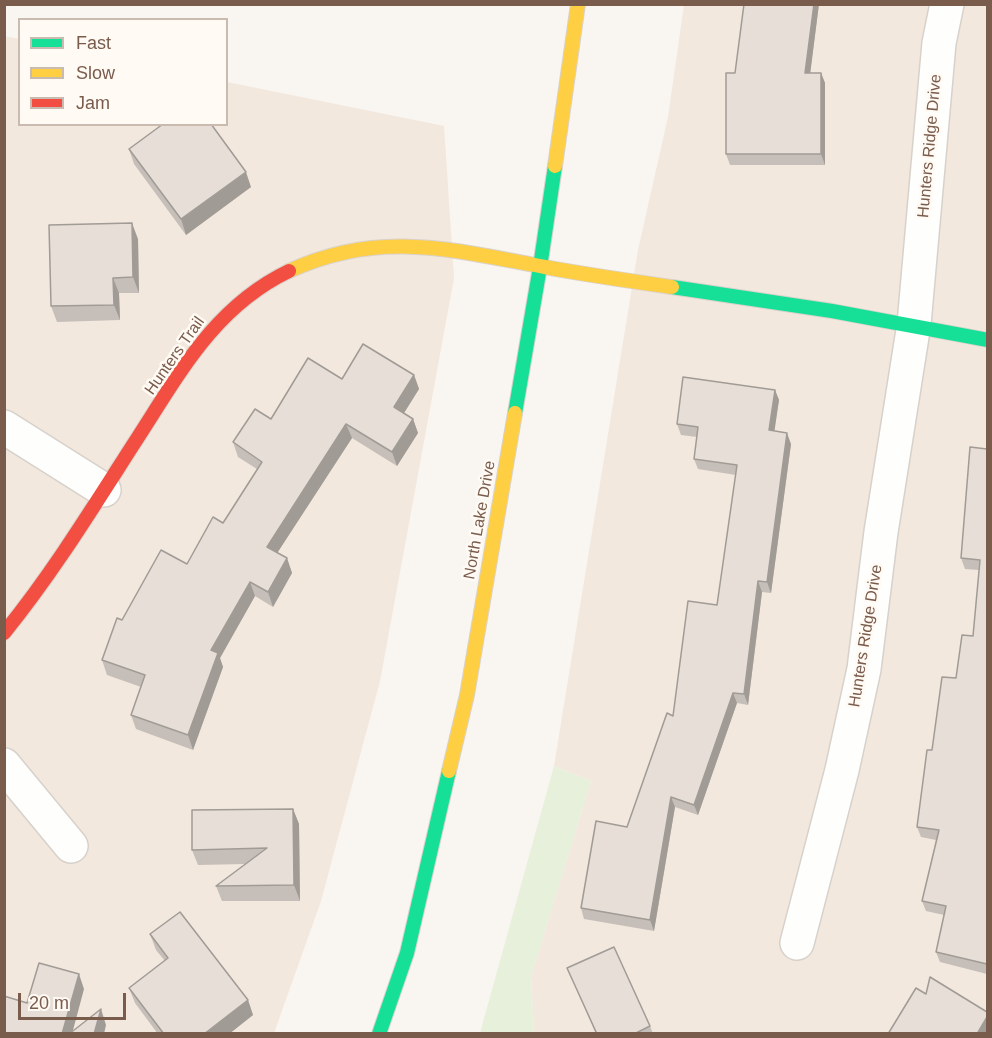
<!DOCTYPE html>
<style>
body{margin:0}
#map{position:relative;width:992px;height:1038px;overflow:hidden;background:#f9f5f0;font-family:Arial,sans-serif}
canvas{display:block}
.frame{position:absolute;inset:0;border:6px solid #7a5c4d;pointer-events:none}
.legend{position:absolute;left:18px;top:18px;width:210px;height:108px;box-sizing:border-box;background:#fffaf3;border:2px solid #cabbb1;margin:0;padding:8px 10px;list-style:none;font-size:18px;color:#7a5c4d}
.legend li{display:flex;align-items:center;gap:12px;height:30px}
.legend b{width:30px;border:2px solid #cabbb1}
.scale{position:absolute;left:18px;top:993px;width:108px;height:27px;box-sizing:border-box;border:3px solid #7a5c4d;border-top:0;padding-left:8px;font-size:18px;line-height:21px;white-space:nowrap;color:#7a5c4d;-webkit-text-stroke:4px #fffaf3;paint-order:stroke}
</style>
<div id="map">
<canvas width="992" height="1038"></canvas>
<div class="frame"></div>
<ul class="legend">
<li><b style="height:8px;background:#16e098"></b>Fast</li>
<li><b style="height:8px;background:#ffcf43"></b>Slow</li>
<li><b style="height:8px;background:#f24e42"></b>Jam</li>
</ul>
<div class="scale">20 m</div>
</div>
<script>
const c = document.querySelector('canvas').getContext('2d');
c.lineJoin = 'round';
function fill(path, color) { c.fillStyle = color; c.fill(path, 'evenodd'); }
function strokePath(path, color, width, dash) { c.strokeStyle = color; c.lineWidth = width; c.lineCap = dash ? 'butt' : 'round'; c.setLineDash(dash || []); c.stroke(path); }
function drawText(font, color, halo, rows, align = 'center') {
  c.font = font + ' Arial,sans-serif'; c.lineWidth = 5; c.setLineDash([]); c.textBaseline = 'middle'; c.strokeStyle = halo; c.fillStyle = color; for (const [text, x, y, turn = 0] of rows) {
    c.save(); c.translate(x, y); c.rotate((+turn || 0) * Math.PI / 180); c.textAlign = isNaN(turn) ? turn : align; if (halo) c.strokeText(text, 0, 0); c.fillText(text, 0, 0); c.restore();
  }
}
const residential = new Path2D(`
 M684,5H987V1033H534L531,976L591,781L554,766L638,250L668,117Z
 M4,36L19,39L20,124H226L227,82L444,126L454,278L380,681L321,901L274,1033H5Z`);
const green = new Path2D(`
 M554,766L591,781L531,976L534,1033H480Z`);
const street = new Path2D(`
 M4,427L104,490
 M4,765L71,846
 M797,943L842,770L864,669L881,532L914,324L939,43L947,4`);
const fast = new Path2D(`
 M672,287L832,311L988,340
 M515,413L540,267L555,166
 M379,1034L407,953L449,771`);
const slow = new Path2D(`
 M555,166L578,4
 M289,271C380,229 452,250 545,267C587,275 630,281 672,287
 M449,771L467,695L515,413`);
const jam = new Path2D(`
 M4,633C52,574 92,509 133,445C177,378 212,308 289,271`);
const wall = new Path2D(`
 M744,4H819L810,73H821L825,83V165H730L726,154Z
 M129,149L251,187L186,235L134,164Z
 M138,239L139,293H119L120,320L57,322L51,306Z
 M414,375L419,389L404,413L413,419L418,433L397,466L352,438L277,553L287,558L292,573L273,607L255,596L220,658L223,667L193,750L136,729L131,715L141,687L107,675L102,660L122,620L187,564L223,523L257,469L238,457L233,442L271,419L342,379Z
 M775,390L779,400L774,431L791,444L771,593L762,592L748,705L737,703L698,815L675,807L654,931L584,919L581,908L627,827L673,716L717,605L736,475L698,469L694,459L697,437L681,435L677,424Z
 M987,449V974L940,962L936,952L944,915L926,911L922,901L936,840L921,837L917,827L932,750L956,678L973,636L979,570L965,569L961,558Z
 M293,809L299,824L300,901H222L216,886L245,864L198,865L192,850Z
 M150,934L248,1000L253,1015L229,1034H158L135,1003L129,988L165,961L156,950Z
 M567,968L650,1026L653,1034H596Z`);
const shadedWall = new Path2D(`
 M814,4H819L809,83L805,73Z
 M821,73L825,83V165L821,154Z
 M246,172L251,187L186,235L181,219Z
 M132,223L138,239L139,293L133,277Z
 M113,278L119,293L120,320L114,305Z
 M414,375L419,389L399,421L394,407Z
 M775,390L779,400L773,441L769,430Z
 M413,419L418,433L397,466L392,452Z
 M346,424L352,438L272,561L267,547Z
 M787,433L791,444L771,593L767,582Z
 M287,558L292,573L273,607L268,592Z
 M758,581L762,592L748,705L744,694Z
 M250,582L255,596L220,658L223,667L193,750L188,735L211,650Z
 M733,693L737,703L698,815L694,805Z
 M671,797L675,807L654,931L650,920Z
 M293,809L299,824L300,901L294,885Z
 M79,974L84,989L72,1034H62Z
 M248,1000L253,1015L229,1034H204Z
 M101,1009L106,1025L104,1034H94Z
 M987,1017V1034H977Z`);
const building = new Path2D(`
 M744,4H814L805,73H821V154H726V73H735Z
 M163,124H211L246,172L181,219L129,149Z
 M132,223L133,277L113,278L114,305L51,306L49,225Z
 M363,344L414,375L394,407L413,419L392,452L346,424L267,547L287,558L268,592L250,582L211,650L218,653L188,735L131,715L145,675L102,660L117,618L122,620L161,550L187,564L213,517L223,523L262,462L233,442L255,409L271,419L308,358L342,379Z
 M683,377L775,390L769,430L787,433L767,582L758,581L744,694L733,693L694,805L671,797L650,920L581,908L596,821L627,827L667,713L673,716L688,601L717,605L737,465L694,459L698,427L677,424Z
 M970,447L987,449V964L936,952L946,906L922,901L939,830L917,827L927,750H932L942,677L956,678L962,635L973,636L980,560L961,558Z
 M293,809L294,885L216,886L267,848L192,850V810Z
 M180,912L248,1000L204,1034H164L129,988L168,958L150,934Z
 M614,947L650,1026L634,1034H597L567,968Z
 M39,963L79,974L62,1034H4V996L27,1003Z
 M930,977L987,1012V1017L977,1034H888L916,988L926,994Z
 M101,1009L94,1034H69Z`);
const streetNames = [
 ["Hunters Ridge Drive",930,146,-85],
 ["Hunters Trail",175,356,-55],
 ["North Lake Drive",480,520,-80],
 ["Hunters Ridge Drive",866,636,-81]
];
fill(residential, '#f2e8de');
fill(green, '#e7f0db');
strokePath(street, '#d7d1cb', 36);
strokePath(fast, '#d9d2cb', 16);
strokePath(slow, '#d9d2cb', 16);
strokePath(jam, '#d9d2cb', 16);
strokePath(street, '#fefefd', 33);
strokePath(fast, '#16e098', 14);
strokePath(slow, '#ffcf43', 14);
strokePath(jam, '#f24e42', 14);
fill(wall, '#c6bfb9');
fill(shadedWall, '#a19b96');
fill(building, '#e6ded7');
strokePath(building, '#a19b96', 1.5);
drawText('16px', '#7a5c4d', '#fffaf3', streetNames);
</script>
